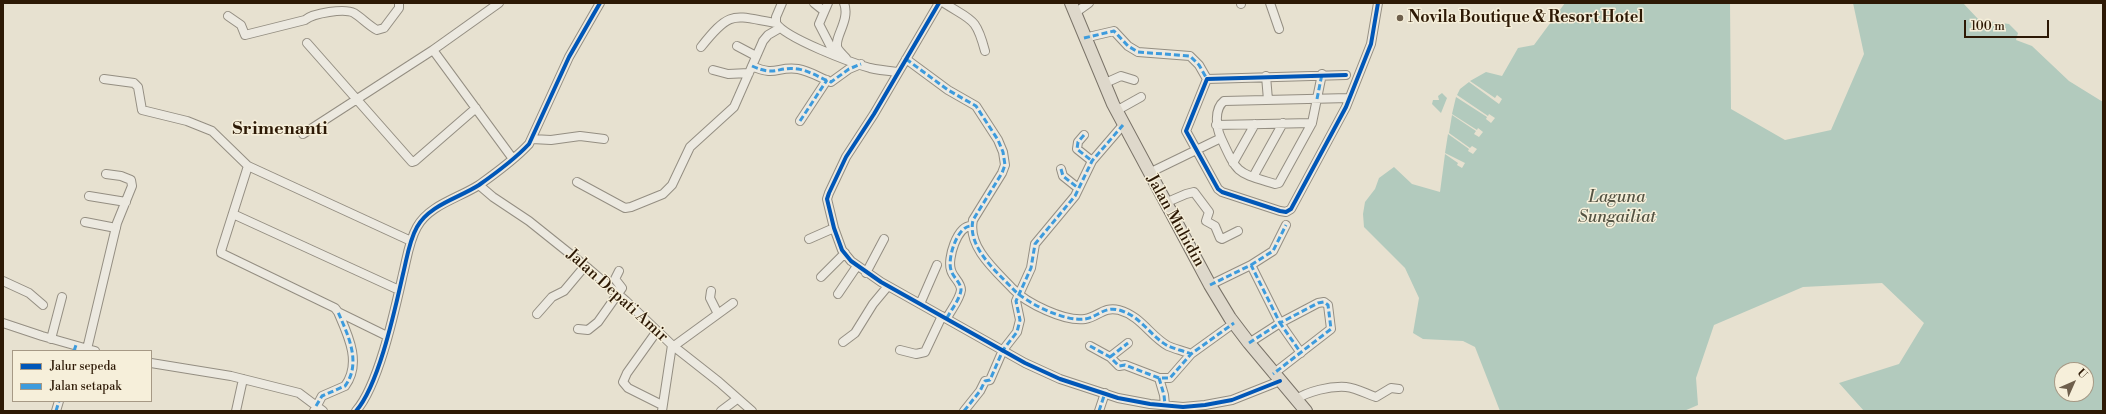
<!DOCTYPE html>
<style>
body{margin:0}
#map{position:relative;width:2106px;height:414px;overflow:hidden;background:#e7e1d0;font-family:"Libre Bodoni",serif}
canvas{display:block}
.frame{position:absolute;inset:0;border:4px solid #2d1905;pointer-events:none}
.legend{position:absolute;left:12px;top:350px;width:140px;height:52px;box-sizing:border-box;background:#f6efda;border:1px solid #a69985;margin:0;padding:5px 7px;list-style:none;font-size:12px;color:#2d1905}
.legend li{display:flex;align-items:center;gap:8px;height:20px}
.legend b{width:20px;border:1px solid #a69985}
.north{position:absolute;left:2054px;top:362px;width:40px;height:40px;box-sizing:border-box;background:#f6efda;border:1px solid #a69985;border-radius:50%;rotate:45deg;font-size:11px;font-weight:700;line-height:16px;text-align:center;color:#2d1905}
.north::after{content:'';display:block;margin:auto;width:14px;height:18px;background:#6e5f4c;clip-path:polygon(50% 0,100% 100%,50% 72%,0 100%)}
.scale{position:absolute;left:1964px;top:20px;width:85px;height:18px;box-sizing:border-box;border:2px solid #2d1905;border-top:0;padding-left:5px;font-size:12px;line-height:14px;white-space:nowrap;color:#2d1905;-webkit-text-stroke:3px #f6efda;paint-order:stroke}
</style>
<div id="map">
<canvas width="2106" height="414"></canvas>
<div class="frame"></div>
<ul class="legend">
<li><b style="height:5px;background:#0057b8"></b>Jalur sepeda</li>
<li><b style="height:5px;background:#3d9bdd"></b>Jalan setapak</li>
</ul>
<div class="north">U</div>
<div class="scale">100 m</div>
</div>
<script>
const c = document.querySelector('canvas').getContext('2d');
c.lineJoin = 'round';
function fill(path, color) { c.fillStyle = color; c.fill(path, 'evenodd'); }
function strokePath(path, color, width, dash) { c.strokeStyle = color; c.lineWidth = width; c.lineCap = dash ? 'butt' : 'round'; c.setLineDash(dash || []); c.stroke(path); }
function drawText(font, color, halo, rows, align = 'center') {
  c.font = font + ' "Libre Bodoni",serif'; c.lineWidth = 3; c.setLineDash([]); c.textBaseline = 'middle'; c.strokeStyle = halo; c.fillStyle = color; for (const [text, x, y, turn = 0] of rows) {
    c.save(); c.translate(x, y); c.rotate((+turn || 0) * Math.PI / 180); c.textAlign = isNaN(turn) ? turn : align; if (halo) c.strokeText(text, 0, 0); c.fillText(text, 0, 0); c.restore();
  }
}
const water = new Path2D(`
 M1565,3H1730L1731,109L1785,140L1831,130L1864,54L1853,3H1963L1979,20L2009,24L2018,33L2016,40L2032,46L2069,81L2103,102V411H1864L1839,383L1899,364L1924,323L1882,283L1803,287L1714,325L1696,378L1698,405L1684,411H1500L1475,347L1463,341L1423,339L1413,333L1419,298L1405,268L1364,227L1363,214L1365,202L1375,189L1379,178L1394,167L1412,184L1440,192L1445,154L1458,163L1457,165L1462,168L1465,163L1445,153L1448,134L1469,149L1468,151L1473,154L1477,149L1472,146L1470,148L1449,133L1452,115L1476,131L1474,134L1479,137L1483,132L1478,128L1477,130L1452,114L1456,97L1487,117L1486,119L1491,123L1495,118L1489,114L1488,116L1457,95L1460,89L1469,82L1499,104L1502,99L1497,95L1495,98L1470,81L1486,72L1502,76L1518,48L1534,45ZM2062,370H2086V394H2062Z
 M1442,93L1447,98L1441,113L1432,104L1433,100H1439L1438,96Z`);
const minor = new Path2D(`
 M782,3L776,17V23C785,38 852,63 870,68C879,70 889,71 898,72
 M814,3L824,11
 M828,3L819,24L835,55
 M844,3C851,21 832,39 838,49C840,52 843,55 846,58
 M939,3L874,114L846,157L829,193L827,199L834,228L842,250L851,261L881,282L1025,363L1060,379L1118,398L1150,404L1183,407L1205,405L1232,400L1280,381
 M944,3C972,21 976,17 985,51
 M1241,3V4
 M1270,3L1279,29
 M1075,13L1089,3
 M228,16L241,25L245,35L305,20C313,13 345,8 354,13C362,18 368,25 377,30L384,28L399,8V3
 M1084,38L1114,31L1128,46L1138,52L1190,56L1199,65L1207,79
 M307,43L412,162L415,161L476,108
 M737,46L756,56
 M701,47C731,9 733,16 776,23
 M433,50L513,159
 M906,59L948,90L976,106L998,140L1003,152L1005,165L1002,173L973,220C967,247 996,271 1013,289C1026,303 1065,322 1085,319C1098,317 1104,306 1119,310C1141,316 1150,336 1168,346C1175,349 1184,351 1191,354
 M752,66C776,77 777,66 798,69C810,71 820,78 831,82L849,69L861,64
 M713,70L728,74L749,73
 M1346,75L1207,79L1186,131L1218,189L1222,192L1280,211L1286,212L1291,209L1346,107L1371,44L1378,3
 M1266,76L1268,100
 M104,79L134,83L138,87L142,110L187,121L212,131L248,166L411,241
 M1103,84L1121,76L1134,80
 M1116,111L1141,97
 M800,121L827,80
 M1216,125L1312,123
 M303,134L433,50L499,3
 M1084,135L1078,142L1077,149L1092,161
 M1221,138C1238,175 1236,172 1275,184L1279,183L1312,123L1322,74
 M532,139L551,140L580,136L604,139
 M1233,163L1255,124
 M248,166L221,251V253L335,308L338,312L387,336
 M1061,169L1063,176L1078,188
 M1149,173L1221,138C1216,127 1214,109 1224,101L1349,98
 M1253,177L1283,123
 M577,182L625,208L631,207L663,194L672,185L690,147L734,107L763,41L768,35L780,28
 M479,185L493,197L529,221L589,269L626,301L672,345L719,382L752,411
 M89,196L126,202
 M1165,203L1186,194L1194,192L1209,212L1206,221L1215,226L1220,238L1222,239L1238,231
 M233,214L399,290
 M85,222L116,228
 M809,239L834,228
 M1251,265L1273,251L1286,225
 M866,273L884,239
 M821,277L845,253
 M3,281L29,293L43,305
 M1210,285L1251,265L1280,323L1318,303L1324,302L1328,305L1331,329L1273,374
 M711,291L710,298L718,314
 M838,294L857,266
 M920,304L937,265
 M537,314L552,297L564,291L585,266
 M947,318C951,310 960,299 961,290C961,282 953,278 951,270C947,259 957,226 971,226
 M3,323L42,336L95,351
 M578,329L588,330L598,322L622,288L615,279L619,271
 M657,331L627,373L623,382L628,388L662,405
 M51,339L62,297
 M843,342L855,333L873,304L888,286
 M1249,343L1280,323L1301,353
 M674,346L733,303
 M1090,346L1110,357L1119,366L1125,365L1159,378H1170L1191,354L1234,323
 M87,349L117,223L132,186L131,180L121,176L106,174
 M900,350L916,354L925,352L942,316
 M1110,357L1128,343
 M151,363L231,376L299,393L323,411
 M1159,378L1164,395L1165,405
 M1295,400C1308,391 1330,386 1346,387C1356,388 1367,394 1376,397L1391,388L1399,389
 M56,411L59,401
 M236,411L243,379
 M314,411L322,396L345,386C362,363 348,335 338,312
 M356,411C379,385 395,309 403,274C407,258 409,241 417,227C429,205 459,198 479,185C496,173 515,159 529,144L569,57L600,3
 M662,411L672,345
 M721,411L737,399
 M964,411L980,391L985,381L990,380L1003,350L1017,332L1020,320L1016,301L1031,268L1035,244L1075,196L1092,161L1123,125
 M1099,411L1105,393`);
const highway = new Path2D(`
 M1071,3L1113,104L1210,285L1230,318L1249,343L1306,411`);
const quiet = new Path2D(`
 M1084,38L1114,31L1128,46L1138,52L1190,56L1199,65L1207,79
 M906,59L948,90L976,106L998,140L1003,152L1005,165L1002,173L973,220C967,247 996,271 1013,289C1026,303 1065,322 1085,319C1098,317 1104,306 1119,310C1141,316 1150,336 1168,346C1175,349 1184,351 1191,354
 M752,66C776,77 777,66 798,69C810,71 820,78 831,82L849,69L861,64
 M1317,99L1322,74
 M800,121L827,80
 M1084,135L1078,142L1077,149L1092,161
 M1061,169L1063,176L1078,188
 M1251,265L1273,251L1286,225
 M1210,285L1251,265L1280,323L1318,303L1324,302L1328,305L1331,329L1273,374
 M947,318C951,310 960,299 961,290C961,282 953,278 951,270C947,259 957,226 971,226
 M1249,343L1280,323L1301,353
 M1090,346L1110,357L1119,366L1125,365L1159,378H1170L1191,354L1234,323
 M74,351L76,345
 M1110,357L1128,343
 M1159,378L1164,395L1165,405
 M316,406L322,396L345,386C362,363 348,335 338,312
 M56,411L59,401
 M964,411L980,391L985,381L990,380L1003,350L1017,332L1020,320L1016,301L1031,268L1035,244L1075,196L1092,161L1123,125
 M1099,411L1105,393`);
const cycleway = new Path2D(`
 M939,3L874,114L846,157L829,193L827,199L834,228L842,250L851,261L881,282L1025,363L1060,379L1118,398L1150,404L1183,407L1205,405L1232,400L1280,381
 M1346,75L1207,79L1186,131L1218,189L1222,192L1280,211L1286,212L1291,209L1346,107L1371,44L1378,3
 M356,411C379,385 395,309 403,274C407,258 409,241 417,227C429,205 459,198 479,185C496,173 515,159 529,144L569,57L600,3`);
const markers = [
 [1400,18,4,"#6e5f4c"]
];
const poiNames = [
 ["Novila Boutique & Resort Hotel",1408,18]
];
const streetNames = [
 ["Jalan Muhidin",1175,221,61],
 ["Jalan Depati Amir",617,296,42]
];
const waterNames = [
 ["Laguna",1617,198],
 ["Sungailiat",1617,218]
];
const quarterNames = [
 ["Srimenanti",280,130]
];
fill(water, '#b2cabd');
strokePath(minor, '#948e82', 10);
strokePath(highway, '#7a7368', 14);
strokePath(minor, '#ece9e0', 8);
strokePath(highway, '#ded8cb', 12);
strokePath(quiet, '#3d9bdd', 3, [6, 3]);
strokePath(cycleway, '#0057b8', 4);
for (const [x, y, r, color] of markers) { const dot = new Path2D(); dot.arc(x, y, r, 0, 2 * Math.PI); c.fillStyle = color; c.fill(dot); strokePath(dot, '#f6efda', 1.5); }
drawText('bold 16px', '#2d1905', '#f6efda', poiNames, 'left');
drawText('16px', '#2d1905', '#f6efda', streetNames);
drawText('italic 17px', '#545343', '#f6efda', waterNames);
drawText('bold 18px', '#2d1905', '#f6efda', quarterNames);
</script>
